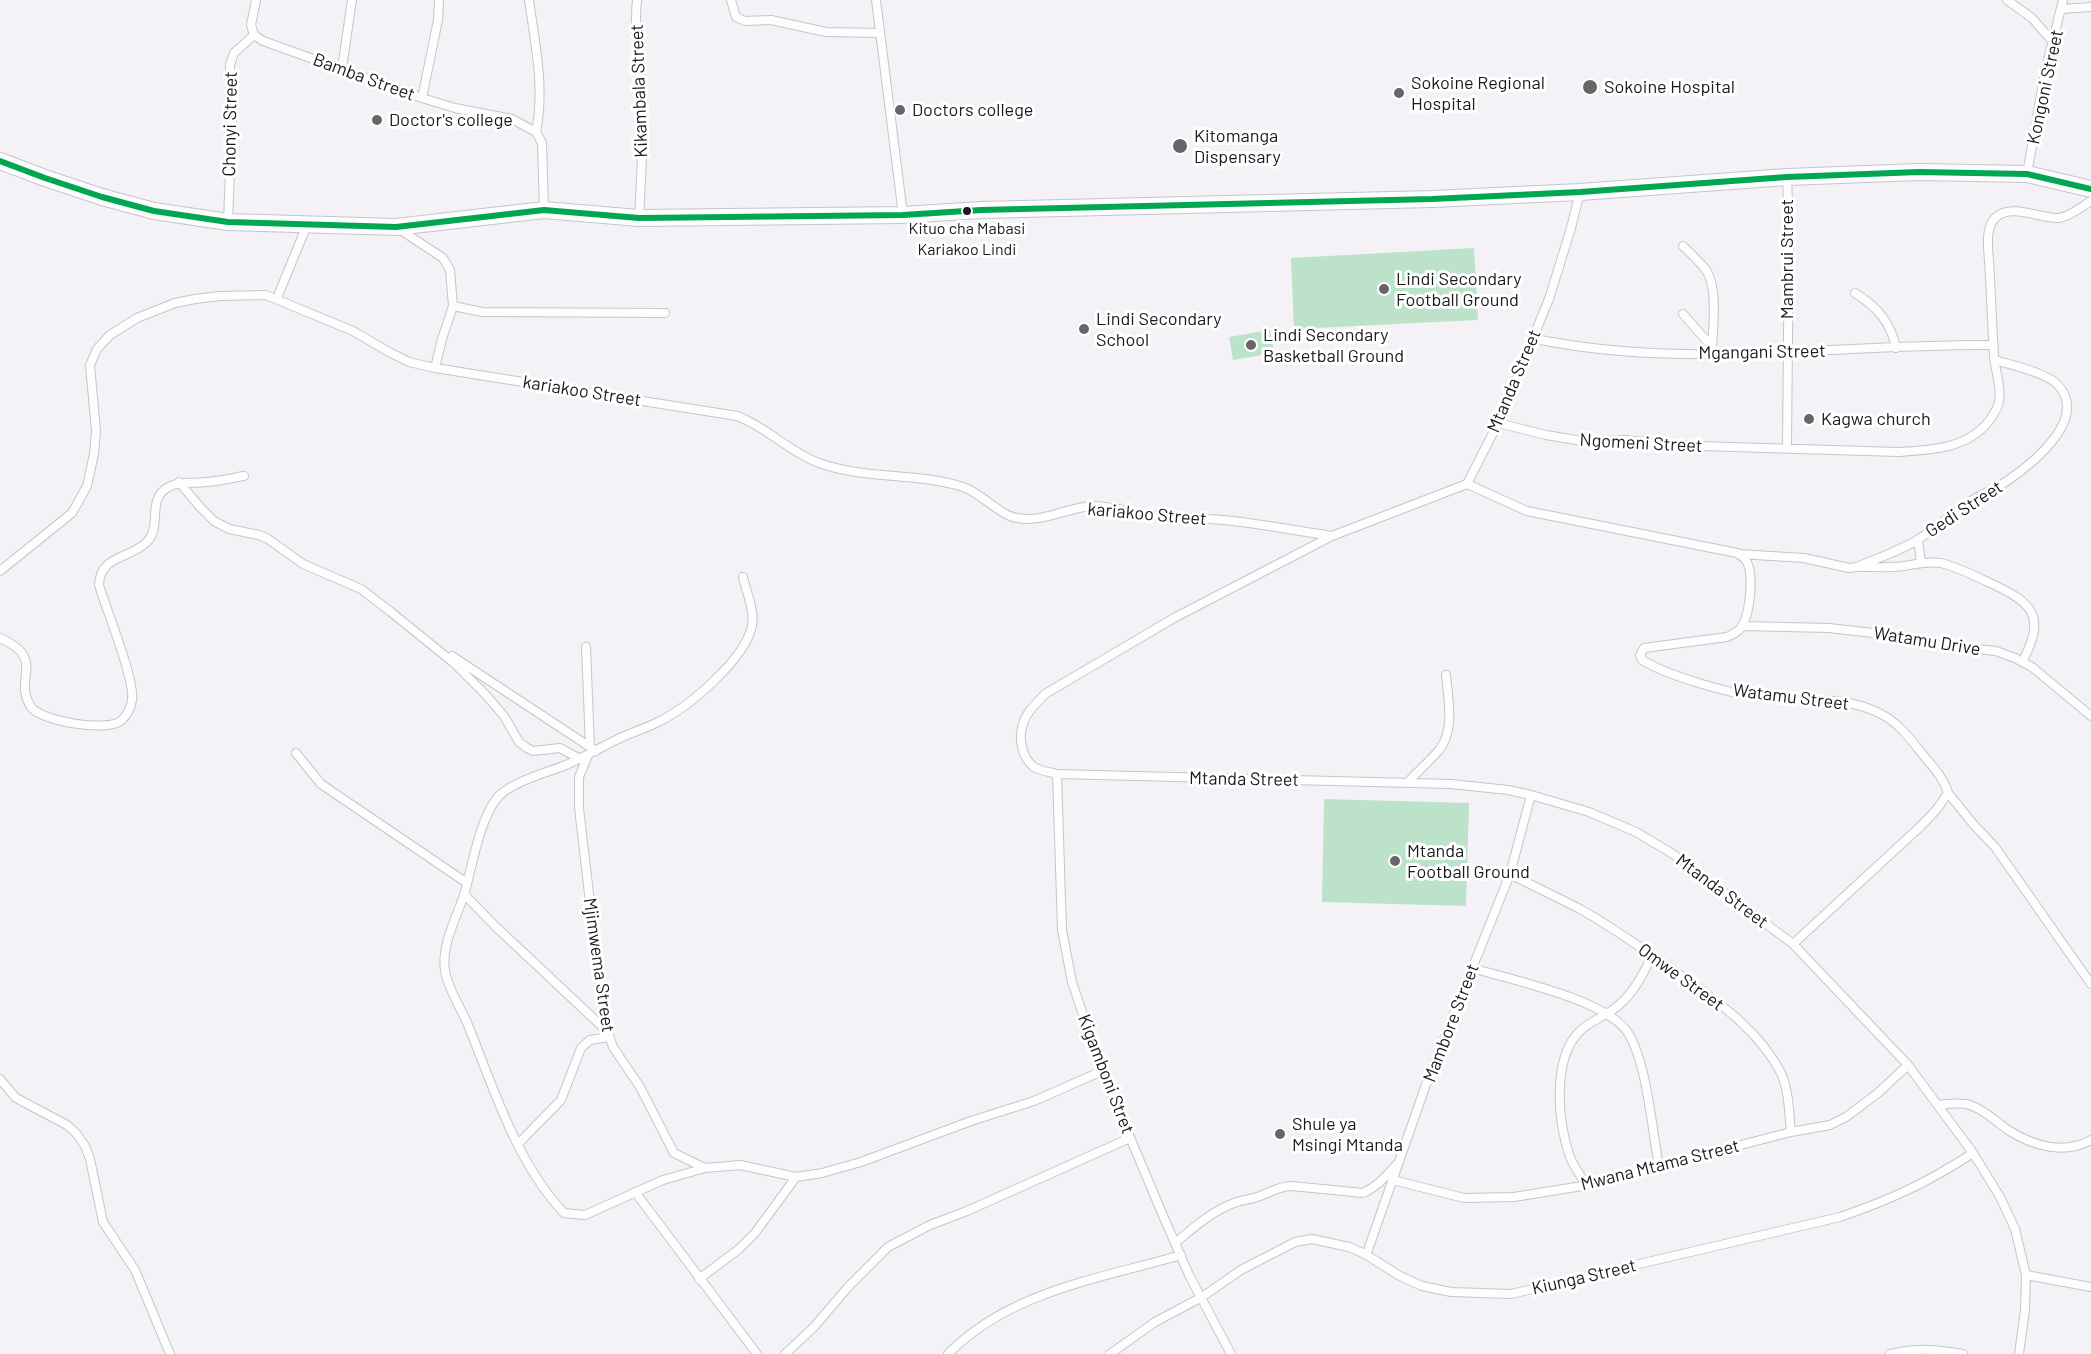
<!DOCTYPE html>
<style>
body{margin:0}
canvas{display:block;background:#f4f2f6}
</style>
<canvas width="2091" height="1354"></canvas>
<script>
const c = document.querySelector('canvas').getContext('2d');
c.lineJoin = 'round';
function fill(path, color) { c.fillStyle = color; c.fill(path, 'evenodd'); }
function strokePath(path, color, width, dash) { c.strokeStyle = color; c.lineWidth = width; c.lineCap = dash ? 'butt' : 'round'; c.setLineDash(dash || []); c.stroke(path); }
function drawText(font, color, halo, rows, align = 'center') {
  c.font = font + ' Barlow,sans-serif'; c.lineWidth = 6; c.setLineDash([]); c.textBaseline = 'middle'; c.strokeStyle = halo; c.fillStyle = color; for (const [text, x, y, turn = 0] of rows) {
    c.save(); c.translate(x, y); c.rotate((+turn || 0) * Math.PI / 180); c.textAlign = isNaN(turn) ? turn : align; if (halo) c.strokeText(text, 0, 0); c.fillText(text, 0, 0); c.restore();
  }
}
const green = new Path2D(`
 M1474,248L1478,320L1294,329L1291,258Z
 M1270,330L1274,353L1233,360L1229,337Z
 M1324,799L1469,803L1466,906L1322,902Z`);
const street = new Path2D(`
 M529,0C535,44 545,87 536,132
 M637,0C633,37 642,74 643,111C643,147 641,182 639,218
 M731,0L736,17L745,21L771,20L826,32L879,33
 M876,0L903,215
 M2007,0L2032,18L2052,41
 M2062,9L2091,7
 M254,35L263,41L422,98L455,108L512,119L536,132L542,143L544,210
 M254,35L251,25L256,0
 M342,68L352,0
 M422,98L438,20L439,0
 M2027,174L2045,72L2063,0
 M1580,192L1571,228L1549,299L1498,423L1467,484L1332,536L1174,618L1045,694C1037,703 1026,712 1023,724C1018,738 1022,758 1034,767C1041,771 1049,772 1057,774L1451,784L1508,790L1531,795L1589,812L1636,832L1673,854L1793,944L1908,1065L1973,1153L2000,1197L2015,1229L2026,1275L2025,1310L2019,1354
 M228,222L232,117L230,65L234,53L254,35
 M399,229L443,258L450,270L453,306L482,312L665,313
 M1683,246C1691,254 1700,262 1706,270C1719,289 1712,332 1712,355
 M1855,293C1876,306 1891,322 1896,348
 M277,298L307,225
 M1683,314L1712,347
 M1531,338C1684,371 1840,343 1994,345
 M435,368L442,339L453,306
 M1498,423L1546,435L1582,441L1624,440L1699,446L1898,452C1931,450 1967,449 1989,421C1993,415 1998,409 1999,401C2002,387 1995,371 1994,356C1992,324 1991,292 1989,261C1988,248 1985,227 1996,217C2012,203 2041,219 2059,218C2071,216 2081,207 2091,201
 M1787,448L1789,226L1787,177
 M179,482L200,507L214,521L229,529L259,535L268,539L303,564L361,589L391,612L454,663L485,694L504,716L519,742L527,748L533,751L560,748L580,759
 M1467,484L1527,511L1737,553C1740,555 1743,557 1745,559C1755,571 1750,613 1742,626C1739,632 1733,634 1727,637L1644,648L1640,655L1642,660C1668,676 1728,693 1759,697C1799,702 1844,694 1881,714C1898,722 1912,741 1923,755C1933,767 1944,778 1948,793L1937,809L1922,825L1793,944
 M1918,540L1921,562
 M1738,554L1804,558L1849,568L1857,567C1877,558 1900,551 1919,539C1937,527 1953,513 1971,501C1982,494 1995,489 2007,481C2032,464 2089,419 2058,385C2047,373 2011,365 1995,360
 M1862,567C1876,567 1891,568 1904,566C1917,564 1927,561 1941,563C1957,567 1973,575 1988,582C2031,602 2048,614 2022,662
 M0,571L72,513L87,486L94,454L96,431L90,365L97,349L110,335L137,318L175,303L195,299L220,296L266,295L353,331L389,352L409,362L435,368L737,416C767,427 789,452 819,463C866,480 916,472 963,487C983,494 999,515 1017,518C1043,523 1068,507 1093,506C1112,506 1133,513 1152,515C1179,518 1206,518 1233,521C1266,525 1299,531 1332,536
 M1742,626L1829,628L1873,633L1910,642L1996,651L2015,658L2032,667L2091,716
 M0,638C48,660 12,677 31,707C40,721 109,733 122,720C127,715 131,707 132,700C135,679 106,609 99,585C100,555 130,559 147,542C162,527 147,499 167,488C179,480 193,484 207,482C220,481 232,478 244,476
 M586,647L590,747
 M452,656L596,751
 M296,753L321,784L467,883
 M588,755L579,777V808L600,988L608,1032L613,1047L640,1087L674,1153L705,1168L740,1165L796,1177L822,1173L861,1162L971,1121L1034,1101L1102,1071
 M1057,774L1062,930L1072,982L1102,1071L1164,1218L1189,1275L1231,1354
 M1407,783C1417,772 1430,761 1440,749C1455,729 1448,698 1446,675
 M1948,793L1974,825L1995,847L2091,984
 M1510,874C1533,886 1557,897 1580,909C1616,929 1650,954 1683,977C1720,1003 1760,1032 1781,1073C1789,1091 1789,1113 1791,1132
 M464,894L495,926L608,1032
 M1472,968C1509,979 1608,1000 1628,1033C1647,1063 1652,1130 1659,1167
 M0,1079L16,1098L67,1125L76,1133L85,1146L90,1159L103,1222L135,1270L170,1354
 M1938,1105C1948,1104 1960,1102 1970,1105C1985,1110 1996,1122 2008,1130C2033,1146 2064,1155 2091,1140
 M518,1144L561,1100L581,1048L590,1040L609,1037
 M705,1168L663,1180L585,1215L564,1213C516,1162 494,1089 468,1025C461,1008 448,989 445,971C441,944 457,917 465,892C472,866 481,813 500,795C515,781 546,773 566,765C582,758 598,749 614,741C629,733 645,729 660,721C690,706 745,659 752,626C755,611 746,591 743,577
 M1393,1180L1464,1198L1514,1197L1582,1186L1791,1132L1830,1125L1846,1117L1878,1093L1908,1065
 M1586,1185C1581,1176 1574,1167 1570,1157C1558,1123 1551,1058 1581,1030C1592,1020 1608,1015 1619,1005C1635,991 1643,974 1652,956
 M635,1192L757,1354
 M1175,1243C1192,1229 1212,1211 1234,1203C1241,1200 1249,1200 1257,1197C1270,1193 1278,1186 1292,1186L1363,1193C1377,1187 1387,1176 1396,1165
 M1368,1250L1429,1076L1510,874L1531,795
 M2026,1275L2091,1287
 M699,1279L739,1249L755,1233L796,1177
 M785,1354L814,1327L848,1287L888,1247L930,1225L967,1211L1130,1138
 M948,1354C1010,1291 1099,1279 1181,1255
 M1110,1354L1155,1322L1202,1297L1241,1270L1295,1242L1312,1239L1349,1247L1365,1254L1400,1276L1422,1286L1451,1292L1511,1294L1840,1217C1892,1199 1927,1183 1973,1153
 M1890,1354C1917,1348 1936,1349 1963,1354`);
const highway = new Path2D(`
 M0,161L45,178L102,197L154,211L228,222L396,227L544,210L639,218L903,215L981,210L1432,199L1580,192L1787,177L1919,172L2027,174L2091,189`);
const bus1 = new Path2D(`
 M0,161L45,178L102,197L154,211L228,222L396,227L544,210L639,218L903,215L981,210L1432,199L1580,192L1787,177L1919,172L2027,174L2091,189`);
const markers = [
 [1590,87,8,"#676568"],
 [1399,93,6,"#676568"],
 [900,110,6,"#676568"],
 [377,120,6,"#676568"],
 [1180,146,8,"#676568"],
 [967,211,5,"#1b191c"],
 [1384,289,6,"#676568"],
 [1084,329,6,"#676568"],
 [1251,345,6,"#676568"],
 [1809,419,6,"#676568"],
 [1395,861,6,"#676568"],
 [1280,1134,6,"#676568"]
];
const busNames = [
 ["Kituo cha Mabasi",967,229],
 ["Kariakoo Lindi",967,250]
];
const streetNames = [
 ["Bamba Street",364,77,20],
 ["Kongoni Street",2045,87,-78],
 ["Kikambala Street",639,91,-92],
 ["Chonyi Street",230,124,-89],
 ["Mambrui Street",1787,259,-90],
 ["Mgangani Street",1762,352,-1],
 ["Mtanda Street",1514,381,-67],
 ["kariakoo Street",582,391,9],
 ["Ngomeni Street",1641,443,3],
 ["Gedi Street",1964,509,-33],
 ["kariakoo Street",1147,514,5],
 ["Watamu Drive",1927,641,9],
 ["Watamu Street",1791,697,7],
 ["Mtanda Street",1244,779,1],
 ["Mtanda Street",1722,891,37],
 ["Mjimwema Street",599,965,82],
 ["Omwe Street",1681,977,36],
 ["Mambore Street",1451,1023,-69],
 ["Kigamboni Stret",1106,1074,69],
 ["Mwana Mtama Street",1660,1165,-14],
 ["Kiunga Street",1584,1277,-13]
];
const poiNames = [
 ["Sokoine Regional",1411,83],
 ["Hospital",1411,104],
 ["Sokoine Hospital",1604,87],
 ["Doctors college",912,110],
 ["Doctor's college",389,120],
 ["Kitomanga",1194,136],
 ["Dispensary",1194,157],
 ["Lindi Secondary",1396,279],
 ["Football Ground",1396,300],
 ["Lindi Secondary",1096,319],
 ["School",1096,340],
 ["Lindi Secondary",1263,335],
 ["Basketball Ground",1263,356],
 ["Kagwa church",1821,419],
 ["Mtanda",1407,851],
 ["Football Ground",1407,872],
 ["Shule ya",1292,1124],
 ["Msingi Mtanda",1292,1145]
];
fill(green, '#bce3c9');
strokePath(street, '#c6c5c8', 10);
strokePath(highway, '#c6c5c8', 18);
strokePath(street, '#fdfdfe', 8);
strokePath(highway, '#fdfdfe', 16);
strokePath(bus1, '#00a651', 6);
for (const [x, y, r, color] of markers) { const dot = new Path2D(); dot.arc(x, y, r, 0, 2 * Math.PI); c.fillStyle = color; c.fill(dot); strokePath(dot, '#fff', 2); }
drawText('16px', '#1b191c', '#fff', busNames);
drawText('18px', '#1b191c', '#fff', streetNames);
drawText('18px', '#1b191c', '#fff', poiNames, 'left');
</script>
